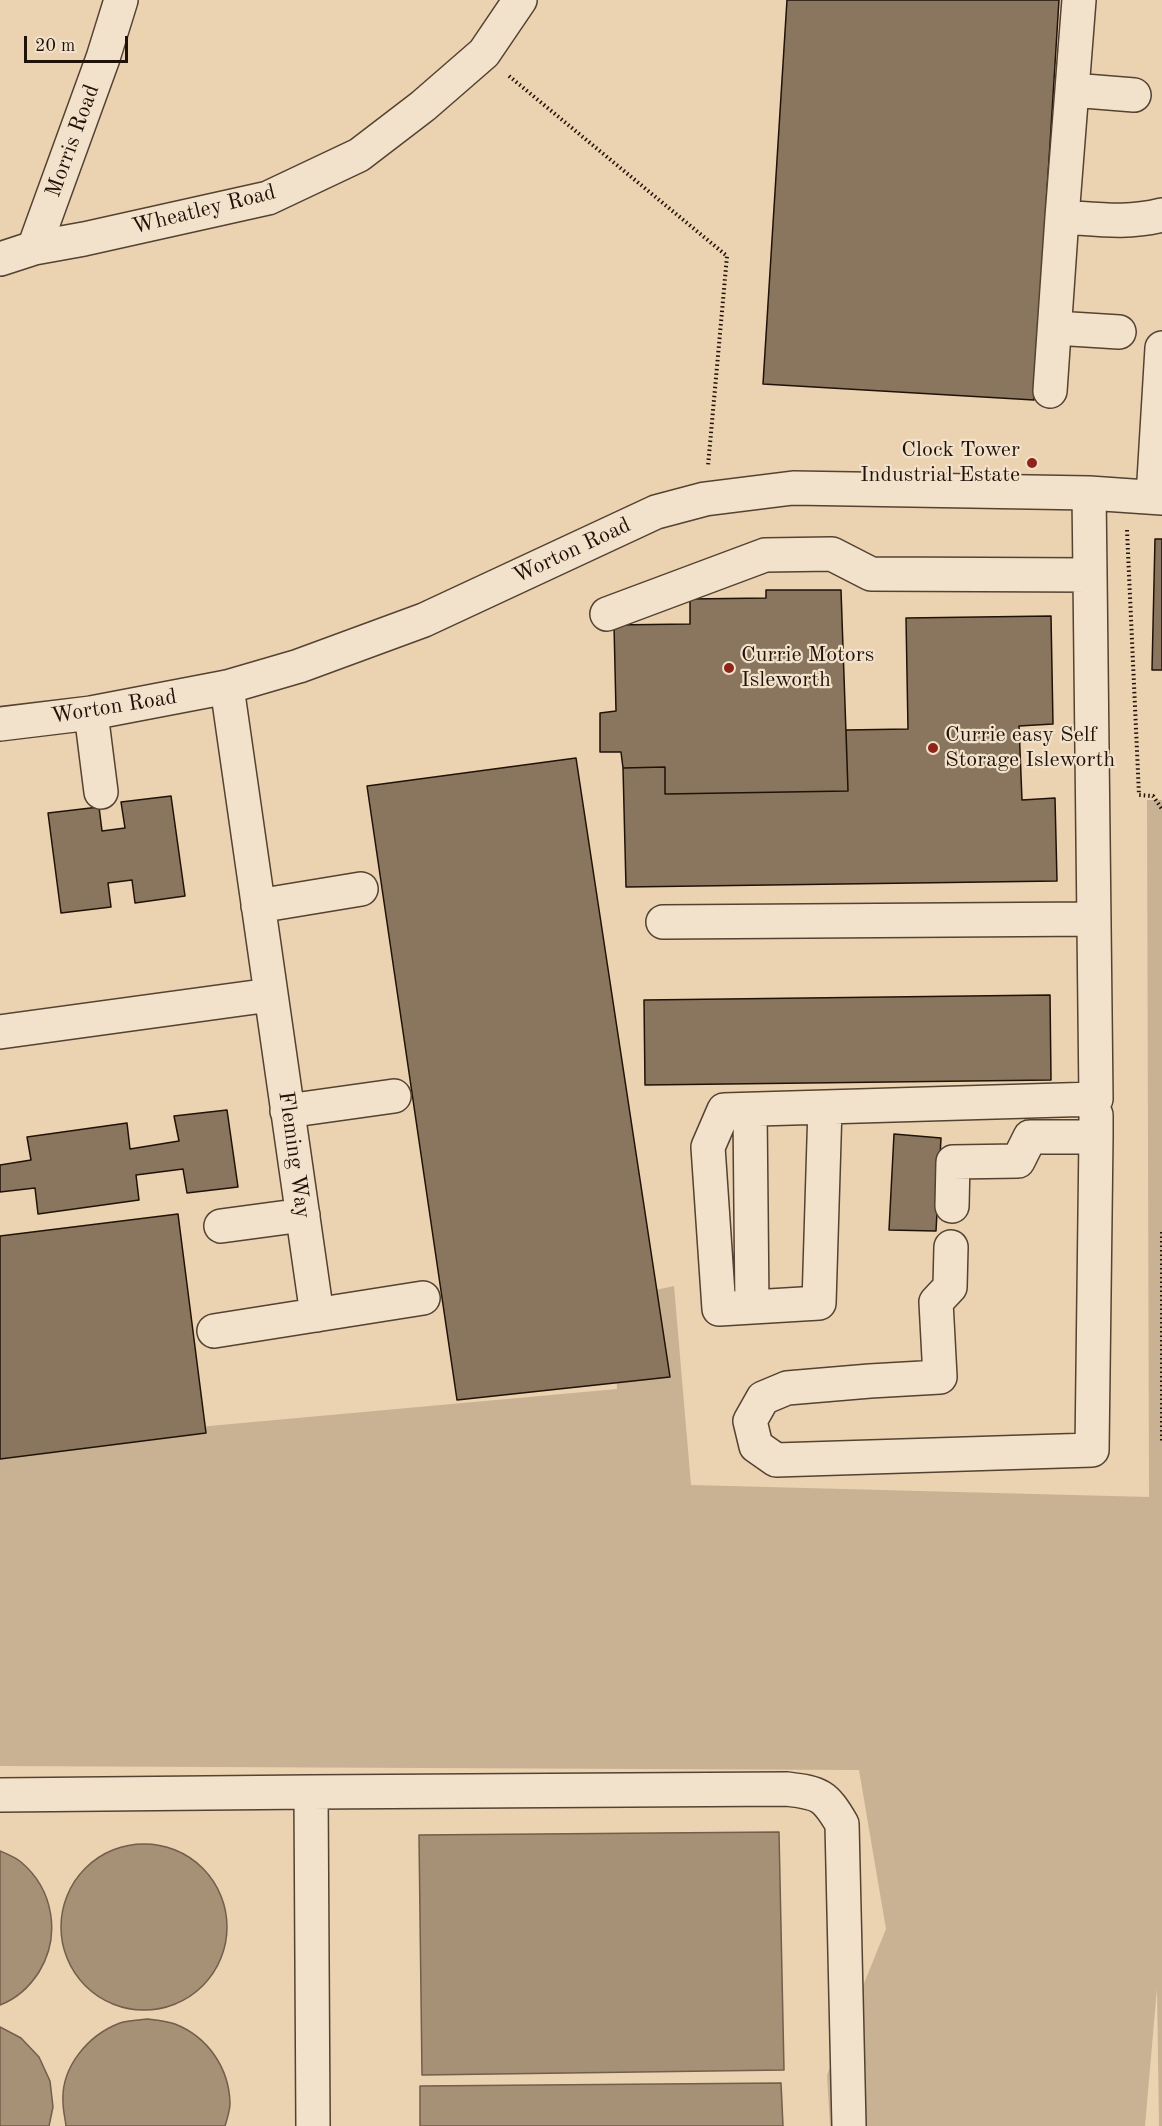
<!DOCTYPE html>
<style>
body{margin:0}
#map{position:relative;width:1162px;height:2126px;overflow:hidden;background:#ebd2b0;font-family:"Old Standard TT",serif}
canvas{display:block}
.scale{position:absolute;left:24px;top:36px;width:104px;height:27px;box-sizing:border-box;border:3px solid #211208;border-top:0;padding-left:8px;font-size:18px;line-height:21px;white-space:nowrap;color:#211208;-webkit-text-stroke:4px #f2e2cc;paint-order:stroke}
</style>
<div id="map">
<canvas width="1162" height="2126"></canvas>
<div class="scale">20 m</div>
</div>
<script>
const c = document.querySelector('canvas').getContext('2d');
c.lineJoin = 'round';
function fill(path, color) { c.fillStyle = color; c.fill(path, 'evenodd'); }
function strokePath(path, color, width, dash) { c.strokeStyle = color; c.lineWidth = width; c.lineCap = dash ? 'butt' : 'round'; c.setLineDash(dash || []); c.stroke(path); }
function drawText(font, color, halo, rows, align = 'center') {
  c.font = font + ' "Old Standard TT",serif'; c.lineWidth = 4.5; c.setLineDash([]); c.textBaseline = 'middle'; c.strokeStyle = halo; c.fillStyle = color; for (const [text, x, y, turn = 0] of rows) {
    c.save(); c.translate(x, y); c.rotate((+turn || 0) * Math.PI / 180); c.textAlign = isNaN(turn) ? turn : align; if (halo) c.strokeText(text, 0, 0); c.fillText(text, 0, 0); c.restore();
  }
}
const green = new Path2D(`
 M1147,800H1162V2126H1159L1157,1988L1145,2126H830L827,2075L886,1929L859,1770L0,1766V1445L617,1389L614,1299L674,1286L691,1485L1149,1497Z`);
const water = new Path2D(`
 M779,1832L784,2070L422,2075L419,1835Z
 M61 1927a83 83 0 1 1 166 0a83 83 0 1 1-166 0Z
 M0,1851C7,1854 15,1857 21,1862C54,1890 61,1936 39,1972C30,1986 16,1999 0,2005Z
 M148,2019C157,2020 167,2021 175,2024C208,2037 229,2068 230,2103C230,2111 227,2119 225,2126H66C65,2118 63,2110 63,2102C61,2067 88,2035 120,2023C128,2020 139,2020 148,2019Z
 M0,2027L21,2038L39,2057L50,2081L53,2107L49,2126H0Z
 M781,2083L783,2126H420V2086Z`);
const building = new Path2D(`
 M787,0H1059L1034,400L763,384Z
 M1155,539H1162V670H1152Z
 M766,590H841L848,791L665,794V767L623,768L621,752H600V713L616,711L614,625L690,624V599L766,598Z
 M1051,616L1053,724L1019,726L1022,800L1055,798L1057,881L626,887L623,768L665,767V794L848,791L846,730L908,729L906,618Z
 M576,758L670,1377L457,1400L367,786Z
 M171,796L185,896L135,903L132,880L108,883L111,907L61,913L48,813L99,807L102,831L125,828L121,802Z
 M1050,995L1051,1080L645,1085L644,1000Z
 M227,1110L238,1187L187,1193L183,1169L136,1175L139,1200L38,1214L35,1188L0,1192V1165L31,1160L27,1137L127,1123L130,1149L179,1141L174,1116Z
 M894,1134L941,1138L936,1231L889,1230Z
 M178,1214L206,1433L0,1459V1236Z`);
const path = new Path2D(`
 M509,76L727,256L708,466
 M1127,530L1139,795L1153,796L1162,809
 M1162,1232V1442`);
const minor = new Path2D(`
 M1079,0L1062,217C1097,219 1127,224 1162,215
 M1072,90L1134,95
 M34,248L103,58L121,0
 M0,259L34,248L84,239L268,198L359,155L423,106L484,53L520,0
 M1055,328L1119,332
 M1050,391L1062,217
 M1153,497L1162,348
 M607,614L765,555L832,554L871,574L1090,575L1089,493
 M227,687L317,1315
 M91,713L101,792
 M0,724L91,713L227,687L299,666L424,620L656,512L705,499L793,488L1089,493L1162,498
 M258,906L361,889
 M663,922L1094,919
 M0,1032L270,995
 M825,1107L819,1303L719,1309L708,1147L724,1110L1096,1099L1090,575
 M750,1110L752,1307
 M287,1111L394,1096
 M952,1206L953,1162L1018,1161L1030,1137H1096V1115
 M221,1226L303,1215
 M951,1247L950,1287L936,1302L940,1377L870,1381L787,1388L763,1398L750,1421L756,1446L776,1460L1092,1450L1096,1137
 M214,1331L423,1298
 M311,1792L787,1789C820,1793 825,1795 842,1824L849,2126
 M0,1795L311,1792L313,2126`);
const markers = [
 [1032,463,6,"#8f2418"],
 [729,668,6,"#8f2418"],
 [933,748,6,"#8f2418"]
];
const streetNames = [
 ["Morris Road",73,141,-70],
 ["Wheatley Road",204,210,-14],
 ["Worton Road",572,551,-25],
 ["Worton Road",114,707,-9],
 ["Fleming Way",294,1155,82]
];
const poiNames = [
 ["Clock Tower",1020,450,"right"],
 ["Industrial Estate",1020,475,"right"],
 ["Currie Motors",741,655],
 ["Isleworth",741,680],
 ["Currie easy Self",945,735],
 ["Storage Isleworth",945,760]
];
fill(green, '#c9b193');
fill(water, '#a69177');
strokePath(water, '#715e4b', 1.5);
fill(building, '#8a765f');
strokePath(building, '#211208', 1.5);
strokePath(minor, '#544232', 36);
strokePath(path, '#211208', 4, [1.5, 3]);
strokePath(minor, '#f2e2cc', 33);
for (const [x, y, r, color] of markers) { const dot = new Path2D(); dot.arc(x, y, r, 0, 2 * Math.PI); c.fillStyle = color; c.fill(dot); strokePath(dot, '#f2e2cc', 2); }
drawText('22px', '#211208', '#f2e2cc', streetNames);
drawText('22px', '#211208', '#f2e2cc', poiNames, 'left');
</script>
